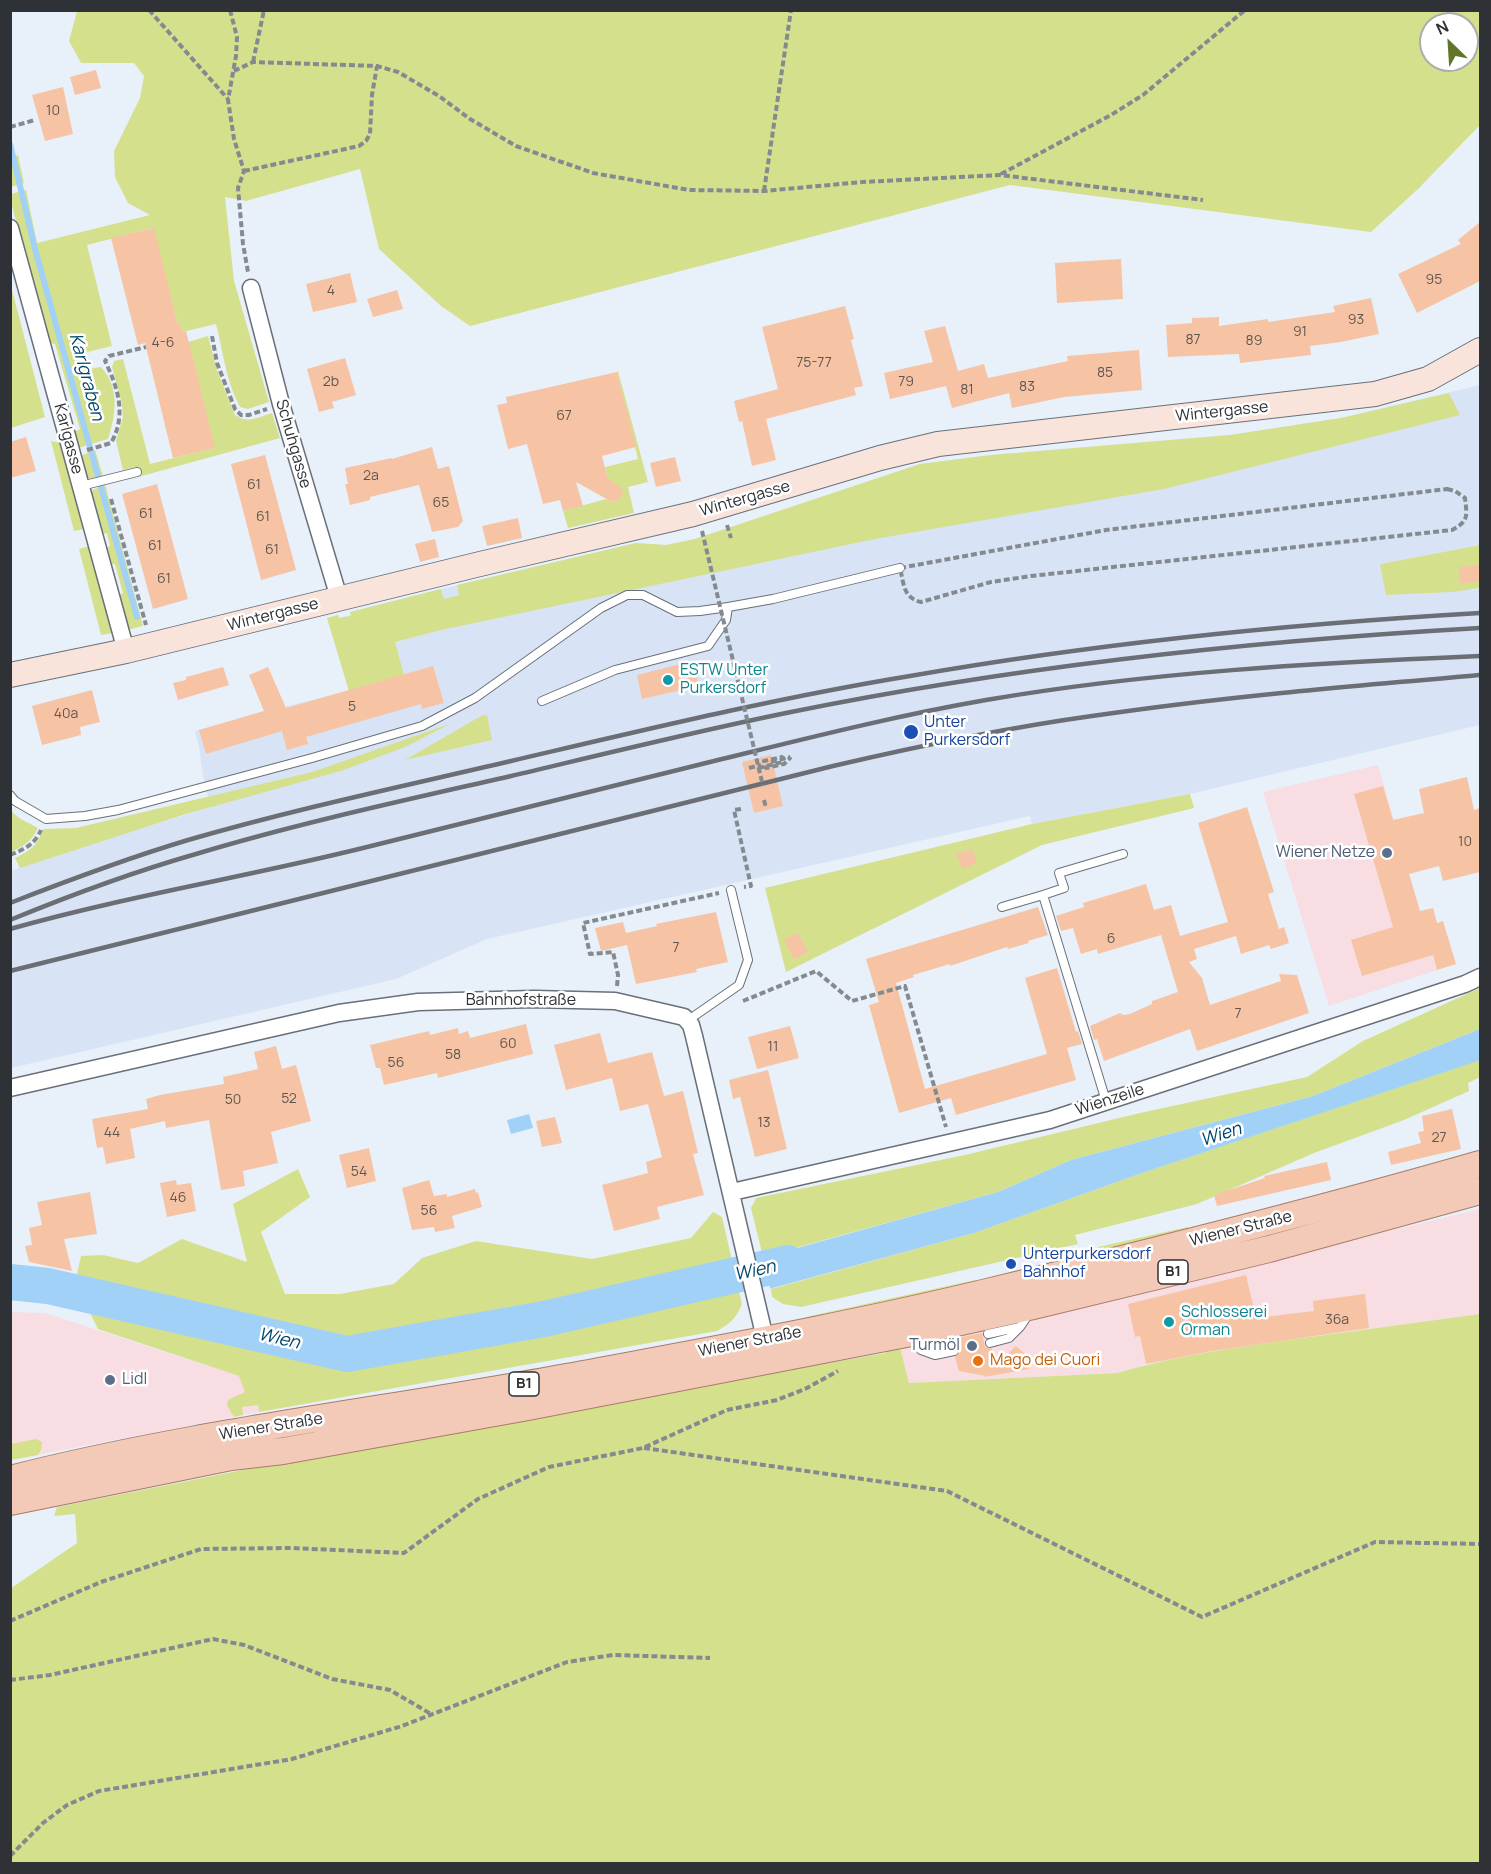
<!DOCTYPE html>
<meta charset="utf-8">
<style>
body{margin:0}
#map{position:relative;width:1491px;height:1874px;overflow:hidden;background:#e8f0fa;font-family:Manrope,sans-serif}
canvas{display:block}
.frame{position:absolute;inset:0;border:12px solid #2e3135;pointer-events:none}
.north{position:absolute;left:1419px;top:12px;width:60px;height:60px;box-sizing:border-box;background:#fff;border:2px solid #abadae;border-radius:50%;rotate:335deg;font-size:16px;font-weight:700;line-height:24px;text-align:center;color:#2e3135}
.north::after{content:'';display:block;margin:auto;width:21px;height:27px;background:#607729;clip-path:polygon(50% 0,100% 100%,50% 72%,0 100%)}
</style>
<div id="map">
<canvas width="1491" height="1874"></canvas>
<div class="frame"></div>
<div class="north">N</div>
</div>
<script>
const c = document.querySelector('canvas').getContext('2d');
c.lineJoin = 'round';
function fill(path, color) { c.fillStyle = color; c.fill(path, 'evenodd'); }
function strokePath(path, color, width, dash) { c.strokeStyle = color; c.lineWidth = width; c.lineCap = dash ? 'butt' : 'round'; c.setLineDash(dash || []); c.stroke(path); }
function drawText(font, color, halo, rows, align = 'center') {
  c.font = font + ' Manrope,sans-serif'; c.lineWidth = 5; c.setLineDash([]); c.textBaseline = 'middle'; c.strokeStyle = halo; c.fillStyle = color; for (const [text, x, y, turn = 0] of rows) {
    c.save(); c.translate(x, y); c.rotate((+turn || 0) * Math.PI / 180); c.textAlign = isNaN(turn) ? turn : align; if (halo) c.strokeText(text, 0, 0); c.fillText(text, 0, 0); c.restore();
  }
}
const commercial = new Path2D(`
 M1378,765L1437,970L1329,1006L1263,792Z
 M1480,1209V1314L1309,1337L1146,1364L1117,1373L909,1383L900,1347L1065,1310Z
 M11,1312L45,1313L239,1376L254,1383L259,1412L11,1460Z`);
const built = new Path2D(`
 M1480,385V545L1380,564L1474,590L1480,588V725L1190,794L1032,824L1030,816L487,939L396,979L11,1068V871L66,851L211,807L203,776L199,747L195,731L259,713L349,691L327,618L338,615L339,618L351,615L350,612L429,592L636,543L666,545L695,539L920,464L991,455L1230,435L1341,418Z`);
const green = new Path2D(`
 M77,11H1480V125L1418,189L1371,232L1010,185L470,326L441,306L379,249L360,169L246,201L225,197L234,281L269,402L248,409L240,407C226,382 223,351 216,324L182,332L180,325H178L153,228L87,245L112,346L87,352L84,360L89,369L101,367C120,388 116,414 108,439L78,448L74,432L80,429L55,344L49,343L11,202V194L26,190L37,243L150,215L128,203L115,177L114,151L140,98L144,76L134,63H81L69,41ZM1431,24H1467V60H1431Z
 M18,155L24,183L11,187V157Z
 M11,286L45,417L11,428H10Z
 M208,336L217,370L235,415C247,424 259,417 272,413L280,438L138,477L135,467L123,470L116,441L123,417L122,404L112,367L114,361L123,359L150,464L214,448L188,342Z
 M618,371L648,482L628,487L634,513L568,528L563,511L606,499L612,502L619,500L622,494L609,485L605,467L638,459L617,372Z
 M1449,393L1460,415L1164,489L875,539L441,630L395,642L404,675L349,691L327,618L338,615L339,618L351,616L350,612L441,589L444,599L459,595L457,585L636,543L666,545L695,539L920,464L991,455L1230,435L1341,418Z
 M51,441L60,443L65,448L85,529L74,531Z
 M95,450L103,476L93,479L85,477L80,456Z
 M105,484L143,626L127,630L118,595L123,593L115,564L110,565L105,548L110,546L107,533L102,534L91,491Z
 M1480,545V588L1452,592L1386,595L1380,564Z
 M89,546L112,633L101,635L79,549Z
 M487,715L492,740L405,760L481,716Z
 M452,723L405,747L341,771L186,814L20,868L15,858C30,851 38,845 43,829L76,828L312,772Z
 M1190,794L1194,808L1042,845L786,972L765,888L1032,824Z
 M10,810L19,818L38,828C32,841 24,846 11,852Z
 M1480,988V1029L1313,1096L1071,1160L998,1192L763,1257L751,1208L756,1198L965,1155L1140,1113L1307,1077L1363,1041Z
 M1480,1060V1077L1468,1083L1469,1091L1404,1120L1314,1153L1197,1204L1075,1235L1078,1244L801,1307L783,1304L772,1297L771,1289L974,1233L1142,1173Z
 M298,1169L310,1197L261,1232L285,1294H340L394,1284L422,1258L476,1241L592,1259L691,1238L713,1212L722,1217L742,1304C737,1317 730,1324 717,1331L259,1412L258,1405L242,1407L243,1415L234,1417L227,1405L228,1400L245,1392L239,1376L98,1329L75,1283L81,1256L103,1255L138,1263L182,1239L247,1262L233,1204Z
 M1188,1227L1189,1233C1159,1241 1101,1261 1071,1253Z
 M975,1280L976,1281L966,1287L807,1319L806,1317Z
 M1480,1314V1863H11L10,1589L77,1543L75,1514L54,1516L57,1507L423,1434L886,1353V1350L900,1347L909,1383L1117,1373C1177,1355 1240,1347 1302,1338C1362,1330 1421,1322 1480,1314Z
 M36,1439L42,1442L41,1450L38,1455L11,1460V1444Z`);
const water = new Path2D(`
 M1480,1029V1060L1475,1062L1142,1173L974,1233L758,1292L751,1261L998,1192L1071,1160L1313,1096Z
 M529,1114L533,1128L511,1134L507,1120Z`);
const pier = new Path2D(`
 M762,1254L771,1292L759,1295L749,1258Z`);
const stream = new Path2D(`
 M10,144L35,249L137,617`);
const river = new Path2D(`
 M10,1282L48,1286L347,1354L544,1319L788,1263`);
const building = new Path2D(`
 M96,70L101,88L75,95L70,77Z
 M63,87L73,134L45,141L32,95Z
 M1480,222V281L1417,313L1398,274L1461,244L1458,240Z
 M154,228L178,325L180,324L182,332L186,331L215,448L173,458L145,343L138,345L111,238Z
 M1121,259L1123,299L1057,303L1055,263Z
 M350,273L357,302L313,312L306,284Z
 M397,290L403,309L373,317L367,299Z
 M1371,298L1379,334L1341,342L1310,346L1311,355L1240,363L1239,354L1168,357L1166,325L1192,323V318L1219,317V326L1268,319V322L1335,312L1333,306Z
 M845,306L854,339L851,340L863,386L854,388L856,395L766,419L776,460L752,466L742,421L739,422L734,401L778,389L762,327Z
 M945,326L958,371L984,364L988,378L1068,361L1067,356L1139,350L1142,390L1064,397L1012,408L1009,393L952,408L946,386L890,399L884,373L933,362L924,331Z
 M345,358L356,395L332,402L334,408L319,412L307,369Z
 M617,372L636,447L602,456L608,479L621,487L623,494L619,500L612,502L576,482L583,506L563,511L560,500L543,504L527,444L508,449L497,405L507,403L506,397Z
 M26,437L36,471L10,478V442Z
 M432,447L438,469L449,466L463,521L458,527L432,532L419,485L370,497V500L350,505L345,484H348L345,468L392,458V459Z
 M265,455L296,570L261,580L231,464Z
 M675,457L681,481L656,487L650,463Z
 M157,484L188,599L153,609L122,494Z
 M518,518L522,538L487,546L482,526Z
 M435,539L439,557L420,562L415,544Z
 M1479,565L1480,582L1460,583L1459,567Z
 M693,661L699,686L642,699L637,675Z
 M433,666L444,703L422,709L421,704L306,737L308,744L287,750L282,731L206,754L199,730L264,711L249,675L268,667L286,708Z
 M223,667L229,685L178,700L173,683L186,680V677Z
 M92,690L100,722L80,727L81,735L42,745L32,706Z
 M771,755L783,806L754,813L742,762Z
 M1467,777L1474,810L1480,808V872L1443,881L1439,866L1409,874L1420,911L1433,908L1437,923L1443,921L1456,964L1437,970L1433,955L1362,976L1351,940L1393,927L1354,794L1383,786L1393,820L1424,813L1419,789Z
 M1247,807L1274,892L1268,894L1279,929L1284,927L1289,943L1271,949L1269,945L1241,954L1236,936L1194,949L1197,959L1189,962L1202,978L1210,1005L1281,981L1279,974L1297,975L1309,1013L1197,1051L1190,1029L1104,1061L1097,1039L1094,1040L1090,1026L1120,1013L1123,1015L1130,1014L1152,1004V1001L1178,992L1161,935L1098,954L1097,949L1081,954L1073,928L1061,931L1056,916L1084,907L1083,903L1146,884L1154,910L1171,905L1180,936L1228,922L1198,823Z
 M972,849L977,863L962,869L956,854Z
 M1038,907L1048,935L1028,941L1029,943L1008,949L1007,947L950,966V964L913,975L914,977L896,983L925,1089L1047,1054L1025,978L1057,968L1076,1032L1078,1031L1082,1044L1067,1048L1076,1080L956,1115L951,1098L899,1113L869,1005L879,1002L866,959Z
 M716,912L728,962L696,969L697,972L636,984L627,945L601,951L595,928L623,922L626,933L657,926L656,924Z
 M798,933L808,952L794,959L784,940Z
 M526,1024L533,1054L438,1078L437,1073L384,1085L380,1068H376L370,1045L429,1031L430,1035L458,1028L459,1034L468,1031L470,1038Z
 M790,1026L799,1058L757,1069L748,1037Z
 M600,1033L608,1063L652,1052L664,1096L683,1091L698,1153L693,1154L704,1195L657,1207L660,1219L614,1231L602,1185L648,1173L646,1162L662,1157L648,1104L620,1111L612,1078L566,1090L554,1045Z
 M276,1046L282,1069L296,1065L311,1121L271,1132L278,1163L243,1171L245,1186L221,1190L209,1120L166,1128L165,1121L130,1129L135,1158L106,1164L103,1147L97,1148L92,1119L148,1109L146,1099L160,1095L224,1084L223,1077L258,1069L254,1052Z
 M768,1070L787,1149L755,1157L740,1097L733,1099L729,1080Z
 M1452,1109L1461,1149L1391,1165L1388,1152L1421,1143L1418,1132L1424,1131L1422,1116Z
 M555,1117L562,1143L542,1147L536,1121Z
 M369,1148L376,1181L347,1188L339,1155Z
 M1327,1162L1331,1180L1217,1206L1214,1195L1265,1178L1264,1176Z
 M176,1180L177,1185L191,1183L196,1211L167,1217L160,1183Z
 M429,1180L434,1196L447,1194V1197L475,1189L476,1193L478,1192L482,1207L452,1216L455,1228L435,1232L434,1227L412,1230L402,1188Z
 M90,1192L97,1234L64,1239L72,1271L29,1262L25,1246L32,1245L29,1228L42,1225L37,1202Z
 M1246,1275L1256,1318L1314,1311L1313,1301L1365,1294L1369,1328L1212,1351L1146,1364L1140,1336L1135,1337L1128,1304Z
 M982,1333L985,1347L992,1349L996,1366L1016,1346L1026,1355L1029,1369L984,1377L986,1376L959,1371L955,1357L960,1352L957,1346V1338Z`);
const path = new Path2D(`
 M149,10L228,99
 M230,10L237,37L236,56L228,100L234,139L244,171L238,188L243,244L248,272
 M253,62L264,10
 M234,71L253,62L377,66L398,72L439,96L470,119L516,146L593,173L689,190L764,191L862,182L1000,175L1203,200
 M10,127L35,120
 M244,171L359,146L366,141L370,134L372,95L377,66
 M1001,174L1111,115L1143,95L1245,10
 M764,191L791,10
 M212,336L217,363L235,409L241,415H249L267,409
 M87,450L111,443C127,415 118,388 105,361L109,356L146,347
 M1447,489L1455,491L1465,498C1467,516 1469,521 1452,530L1031,576L991,582L921,602C903,598 904,584 900,568L1106,530Z
 M111,499L146,625
 M727,525L731,538
 M771,762L790,757
 M749,768L761,765
 M758,768L783,762L782,757L764,761L766,768L784,764L791,757
 M764,800L766,808
 M741,809L734,810L751,886L744,887
 M10,855C25,849 34,845 41,830
 M617,986L618,975L613,952L590,954L583,923L719,893
 M743,1001L816,971L852,1001L905,986L946,1127
 M644,1448L947,1491L1202,1617L1375,1542L1480,1544
 M10,1621L101,1582L201,1549L291,1548L404,1553L478,1499L549,1467L643,1448L727,1410L777,1400L805,1389L838,1371
 M10,1680L50,1675L213,1639L244,1645L332,1679L390,1690L431,1714
 M10,1856L43,1823L67,1805L99,1791L292,1759L402,1726L567,1662L613,1655L710,1658`);
const lane = new Path2D(`
 M81,486L137,472
 M542,701L615,670L708,646L726,620L728,607L773,599L900,568
 M10,795L15,801L46,819L85,816L118,810L312,758L422,726L475,698L601,608L627,595H643L677,612L700,611L728,607
 M1002,907L1043,895
 M687,1021L739,985L748,960L731,890
 M1106,1101L1043,895L1064,888L1059,873L1123,854
 M988,1334L1020,1327L1030,1312
 M913,1335L920,1349L952,1342
 M990,1343L1009,1338L1020,1327
 M921,1350L935,1355L954,1351`);
const street = new Path2D(`
 M10,228L126,651
 M251,288L281,404L339,598
 M10,1088L339,1013L418,1002L534,999L615,1001L684,1017L691,1025L694,1036L767,1347
 M732,1192L1050,1120L1465,984L1480,977`);
const secondary = new Path2D(`
 M10,675L126,651L480,564L693,514L880,458L938,444L1375,394L1428,379L1480,350`);
const primary = new Path2D(`
 M10,1479C198,1431 392,1410 583,1374C716,1349 851,1325 983,1293C1149,1253 1316,1211 1480,1164
 M10,1502L231,1457L283,1451L528,1407L911,1333L1033,1306L1269,1249L1480,1191`);
const rail = new Path2D(`
 M10,903C69,880 128,858 188,840C295,809 404,786 511,761C644,730 776,698 910,676C1099,643 1289,624 1480,613
 M10,920C71,895 133,872 196,854C299,823 406,800 511,776C604,754 697,731 791,712C1018,666 1249,641 1480,628
 M10,929C127,896 246,877 363,848C480,819 597,790 714,761C804,739 894,716 986,700C1149,672 1315,663 1480,656
 M10,971L833,766C919,746 1005,728 1092,716C1220,697 1351,686 1480,675`);
const pathBridge = new Path2D(`
 M702,531L763,786`);
const markers = [
 [668,680,6,"#0f9aa8"],
 [911,732,8,"#1a4fb4"],
 [1387,853,6,"#5c6f8a"],
 [1011,1264,6,"#1a4fb4"],
 [1169,1322,6,"#0f9aa8"],
 [972,1346,6,"#5c6f8a"],
 [978,1361,6,"#e8710a"],
 [110,1380,6,"#5c6f8a"]
];
const numberNames = [
 ["10",53,111],
 ["95",1434,280],
 ["4",331,291],
 ["93",1356,320],
 ["91",1300,332],
 ["87",1193,340],
 ["89",1254,341],
 ["4-6",163,343],
 ["75-77",814,363],
 ["85",1105,373],
 ["2b",331,382],
 ["79",906,382],
 ["83",1027,387],
 ["81",967,390],
 ["67",564,416],
 ["2a",371,476],
 ["61",254,485],
 ["65",441,503],
 ["61",146,514],
 ["61",263,517],
 ["61",155,546],
 ["61",272,550],
 ["61",164,579],
 ["5",352,707],
 ["40a",66,714],
 ["10",1465,842],
 ["6",1111,939],
 ["7",676,948],
 ["7",1238,1014],
 ["60",508,1044],
 ["11",773,1047],
 ["58",453,1055],
 ["56",396,1063],
 ["52",289,1099],
 ["50",233,1100],
 ["13",764,1123],
 ["44",112,1133],
 ["27",1439,1138],
 ["54",359,1172],
 ["46",178,1198],
 ["56",429,1211],
 ["36a",1337,1320]
];
const shields = [
 [1173,1272,30],
 [524,1384,30]
];
const shieldNames = [
 ["B1",1173,1272],
 ["B1",524,1384]
];
const streetNames = [
 ["Wintergasse",1222,412,-6],
 ["Karlgasse",68,439,75],
 ["Schuhgasse",293,444,74],
 ["Wintergasse",745,499,-16],
 ["Wintergasse",273,615,-14],
 ["Bahnhofstraße",521,1001],
 ["Wienzeile",1110,1100,-18],
 ["Wiener Straße",1241,1229,-14],
 ["Wiener Straße",750,1342,-11],
 ["Wiener Straße",271,1427,-9]
];
const cultureNames = [
 ["ESTW Unter",680,671],
 ["Purkersdorf",680,689],
 ["Schlosserei",1181,1313],
 ["Orman",1181,1331]
];
const transitNames = [
 ["Unter",924,723],
 ["Purkersdorf",924,741],
 ["Unterpurkersdorf",1023,1255],
 ["Bahnhof",1023,1273]
];
const serviceNames = [
 ["Wiener Netze",1375,853],
 ["Turmöl",960,1346],
 ["Lidl",122,1380,"left"]
];
const foodNames = [
 ["Mago dei Cuori",990,1361]
];
const waterNames = [
 ["Karlgraben",86,377,75],
 ["Wien",1221,1135,-18],
 ["Wien",755,1271,-13],
 ["Wien",279,1339,13]
];
fill(commercial, '#f8dde3');
fill(built, '#d8e4f5');
fill(green, '#d5e08d');
fill(water, '#a1d1f6');
fill(pier, '#e8f0fa');
strokePath(stream, '#a1d1f6', 6);
strokePath(river, '#a1d1f6', 36);
fill(building, '#f6c4a4');
strokePath(lane, '#697079', 10);
strokePath(street, '#697079', 19);
strokePath(secondary, '#697079', 26);
strokePath(primary, '#a97c6a', 28);
strokePath(path, '#858a91', 4, [6, 3]);
strokePath(lane, '#fff', 8);
strokePath(street, '#fff', 16);
strokePath(secondary, '#f9e4db', 24);
strokePath(primary, '#f3c9b7', 26);
strokePath(rail, '#6b6f75', 4.5);
strokePath(pathBridge, '#858a91', 4, [6, 3]);
for (const [x, y, r, color] of markers) { const dot = new Path2D(); dot.arc(x, y, r, 0, 2 * Math.PI); c.fillStyle = color; c.fill(dot); strokePath(dot, '#fff', 2); }
drawText('14px', '#605651', null, numberNames);
for (const [x, y, w] of shields) { const box = new Path2D(); box.roundRect(x - w / 2, y - 12, w, 24, 4.5); c.fillStyle = '#fff'; c.fill(box); strokePath(box, '#2e3135', 1.5); }
drawText('bold 15px', '#2e3135', null, shieldNames);
drawText('16px', '#2e3135', '#fff', streetNames);
drawText('16px', '#0d838f', '#fff', cultureNames, 'left');
drawText('16px', '#164399', '#fff', transitNames, 'left');
drawText('16px', '#4e5e75', '#fff', serviceNames, 'right');
drawText('16px', '#c56008', '#fff', foodNames, 'left');
drawText('italic 18px', '#00476d', '#fff', waterNames);
</script>
